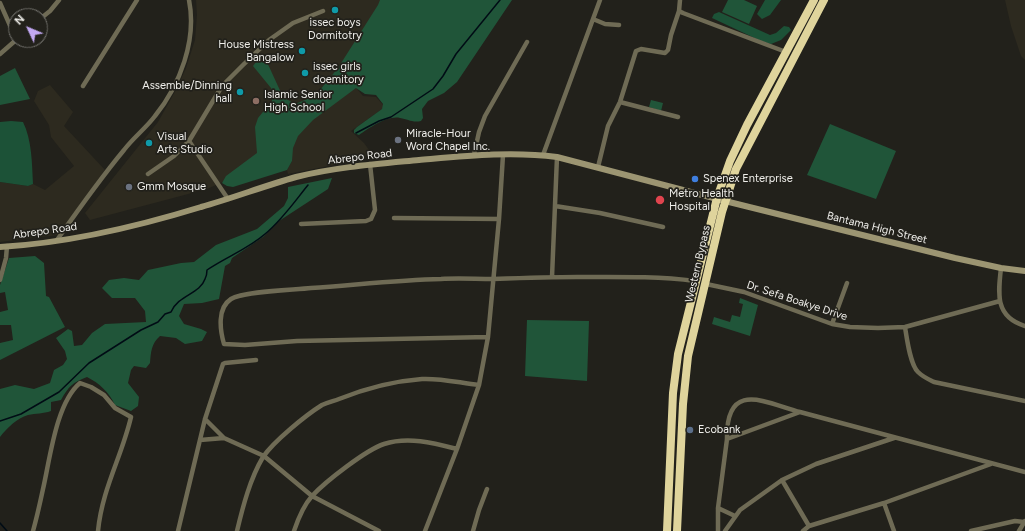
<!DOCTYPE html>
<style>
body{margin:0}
#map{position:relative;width:1025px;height:531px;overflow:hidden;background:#22211b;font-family:Figtree,sans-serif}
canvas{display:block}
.north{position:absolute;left:8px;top:8px;width:40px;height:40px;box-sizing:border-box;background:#22211b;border:1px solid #74736e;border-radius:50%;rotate:314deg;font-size:11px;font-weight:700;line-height:16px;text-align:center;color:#efeeea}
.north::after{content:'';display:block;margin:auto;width:14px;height:18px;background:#c2a8f3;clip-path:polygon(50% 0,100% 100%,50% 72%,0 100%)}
</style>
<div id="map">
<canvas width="1025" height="531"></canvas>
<div class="north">N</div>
</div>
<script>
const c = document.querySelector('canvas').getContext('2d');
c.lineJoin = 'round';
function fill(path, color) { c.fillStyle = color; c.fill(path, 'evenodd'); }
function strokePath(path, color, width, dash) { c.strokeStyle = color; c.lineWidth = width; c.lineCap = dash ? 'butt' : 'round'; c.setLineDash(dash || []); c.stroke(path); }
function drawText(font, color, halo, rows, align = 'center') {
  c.font = font + ' Figtree,sans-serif'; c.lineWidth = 3.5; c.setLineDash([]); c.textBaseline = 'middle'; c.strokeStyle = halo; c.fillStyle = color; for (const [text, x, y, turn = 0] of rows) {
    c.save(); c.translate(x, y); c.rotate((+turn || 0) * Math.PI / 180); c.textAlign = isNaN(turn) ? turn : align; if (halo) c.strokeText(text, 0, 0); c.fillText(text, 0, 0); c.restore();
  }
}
const built = new Path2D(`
 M196,0H405L367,82L357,89L363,96L376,97L385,107L351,131L364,143L374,157L288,174L287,170L292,161L225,181L207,189L90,220L85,213L158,122L177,88L186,68L195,40L197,15Z
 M1005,0H1025V60L1021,56L1011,26Z
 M50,85L73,112L64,126L105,170L58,235L0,242V182L28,186L33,184L45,190L74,166L51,137L49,125L34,101L38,91Z`);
const green = new Path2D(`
 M380,0H512L457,82L444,93L428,101L422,109L423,118L421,121C412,123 408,119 400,118C388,115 369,128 359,135L354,133V130L357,127L382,109L383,104L376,95L365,94L356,88L313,120L298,136L293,148L292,161L287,170L233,187L227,186L222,183L226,176L257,153L255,127L258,118L272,101L271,88L253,66L259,58L266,60L283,97L295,104L315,96L338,68L378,5Z
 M728,0H744L757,6L749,24L722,12Z
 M15,68L30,99L0,105V76Z
 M651,100L663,103L661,111L649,107Z
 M830,124L896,151L876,199L807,175Z
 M332,178L328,189L279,221L263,237L232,258L230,263L225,266L219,299L202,303L184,304L179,316L184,324L201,329L207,332L202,341L185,344L176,338L160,336C151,344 151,352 150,363L146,368L134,366L131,370L128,383L139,397L138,406L131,411L115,405C109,392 99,383 87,377C73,382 68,387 61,400L51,402V411C43,414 36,413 28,415C17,418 7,428 0,437V389L15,385L34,389L50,383L54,370L63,365L67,359L65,351L56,338L68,329L72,331L74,346L82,345L92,333L105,324L146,322L145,311L135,298H112L102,288L109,280L124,278L139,280L148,270L181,263L194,262L216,245L257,229L284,206L288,198V187Z
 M35,256L44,263L46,296L49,297L65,327L0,360V343L13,340L11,325H0V312L8,310L5,292L0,293V285L9,258Z
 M740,298L758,305L750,336L712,324L714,317L730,322L732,315L740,317L743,304L739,303Z
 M527,320L589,321L587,381L525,376Z`);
const forest = new Path2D(`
 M765,0H781L770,15L762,19L757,14Z
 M719,12L770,35L776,33L784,26L789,27L791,30L781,40L771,44L761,41L712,18L714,14Z
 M11,121L23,122C32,140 32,164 33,184L28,186L0,182V122Z`);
const stream = new Path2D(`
 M356,133L379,121L391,117L433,89L443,76L456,54L500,0
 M0,421L21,414L59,392L89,363L141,330L158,322L165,314L171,312C178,295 200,294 205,279C206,277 207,273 207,270C226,257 248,249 265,234C282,220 295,201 308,185
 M0,523L7,531`);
const street = new Path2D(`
 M680,0L679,11L683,13L786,52
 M0,3L16,39
 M40,19L50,11L59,0
 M593,19L605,24L619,25
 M0,54L16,40
 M83,86L137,0
 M620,102L678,117
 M474,155L479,132L485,116L527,42
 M543,155L600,0
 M598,167L608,126L620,102L636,51L641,49L665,53L668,50L671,35L679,11
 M148,174L174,156L189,141
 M228,199L189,141L222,86L243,65L269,40L293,23L323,11
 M555,206L600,213L663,227
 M394,218L499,219
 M301,224L366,221L371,219L375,210L370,164
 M57,240C78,210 100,179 124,150C133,138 146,128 155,116C180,85 197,40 189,0
 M1001,268C998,294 995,317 1025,326
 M552,277L557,157
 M0,280L6,258L7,246
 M706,284L744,292L832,324L850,327L878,328L905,327L1000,301
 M832,324L847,283
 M905,327C907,339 910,364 918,372C923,377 928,379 934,382L1025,401
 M488,337L297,341L245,345L224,344C220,330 217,308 231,299C244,291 294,290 311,288C355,285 398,280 441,279C458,278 475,279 493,279C521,278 549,277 577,277C617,277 656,276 695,281
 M205,419L224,438L264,456L312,496L379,531
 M727,439C726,380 764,402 800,412
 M200,440L224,438
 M782,480L809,526
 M884,503L894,531
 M718,508L735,516
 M33,531C37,517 40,503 43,489C50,459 56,403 80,383L91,387L104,395L115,408L131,417C122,456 102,489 98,531
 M178,531L205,419L223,364L225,363L256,360
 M237,531C243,506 250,479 263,457C274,441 306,415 322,405C328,402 334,401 339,399C364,389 395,381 422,379C441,378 460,383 479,385
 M294,531C298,519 304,505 312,496C326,481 366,450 384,444C408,436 434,443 457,449
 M425,531L457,449L479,385L488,337L499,219L503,155
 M473,531L479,510L487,489
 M718,531V508L727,439L800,412L1025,472
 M725,531L740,510L782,480L816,464L894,438
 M803,531L809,526L884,503L991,464
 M971,531L1015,521L1024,522
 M1019,531L1025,521`);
const secondary = new Path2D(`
 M0,247C68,243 136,227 201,207C233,198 264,186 296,177C336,167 377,164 419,160C465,156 511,151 557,157L725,201L955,258L1001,268L1025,271`);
const highway = new Path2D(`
 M667,531L673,393L678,354L717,198L730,161L747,125L814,0
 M677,531L683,404L688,356L722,212L736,169L824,0`);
const markers = [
 [335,10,4,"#0f9aa8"],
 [302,51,4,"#0f9aa8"],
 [305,73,4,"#0f9aa8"],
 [240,92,4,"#0f9aa8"],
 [256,101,4,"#8d6e63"],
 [398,140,4,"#6b7280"],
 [149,143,4,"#0f9aa8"],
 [695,179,4,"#3f7fe0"],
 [129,187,4,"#6b7280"],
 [660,200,5,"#e0444e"],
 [690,430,4,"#5c6f8a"]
];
const poiNames = [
 ["issec boys",335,23,"center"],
 ["Dormitotry",335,36,"center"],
 ["House Mistress",294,45,"right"],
 ["Bangalow",294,58,"right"],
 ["issec girls",313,67],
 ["doemitory",313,80],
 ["Assemble/Dinning",232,86,"right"],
 ["hall",232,99,"right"],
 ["Islamic Senior",264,95],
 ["High School",264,108],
 ["Miracle-Hour",406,134],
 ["Word Chapel Inc.",406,147],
 ["Visual",157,137],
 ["Arts Studio",157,150],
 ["Spenex Enterprise",703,179],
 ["Gmm Mosque",137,187],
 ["Metro Health",669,194],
 ["Hospital",669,207],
 ["Ecobank",698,430]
];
const streetNames = [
 ["Abrepo Road",360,157,-7],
 ["Bantama High Street",877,228,14],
 ["Abrepo Road",45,231,-8],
 ["Western Bypass",698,264,-77],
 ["Dr. Sefa Boakye Drive",797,301,18]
];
fill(built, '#2d2a1f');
fill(green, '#205539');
fill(forest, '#1c5237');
strokePath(stream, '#000c15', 1.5);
strokePath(street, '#6f6b55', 4.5);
strokePath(secondary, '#9c9572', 6);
strokePath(highway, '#dfd49c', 8);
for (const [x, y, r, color] of markers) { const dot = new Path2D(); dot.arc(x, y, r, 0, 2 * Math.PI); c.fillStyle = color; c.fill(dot); strokePath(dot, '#22211b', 1.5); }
drawText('11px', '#efeeea', '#22211b', poiNames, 'left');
drawText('11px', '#efeeea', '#22211b', streetNames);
</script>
